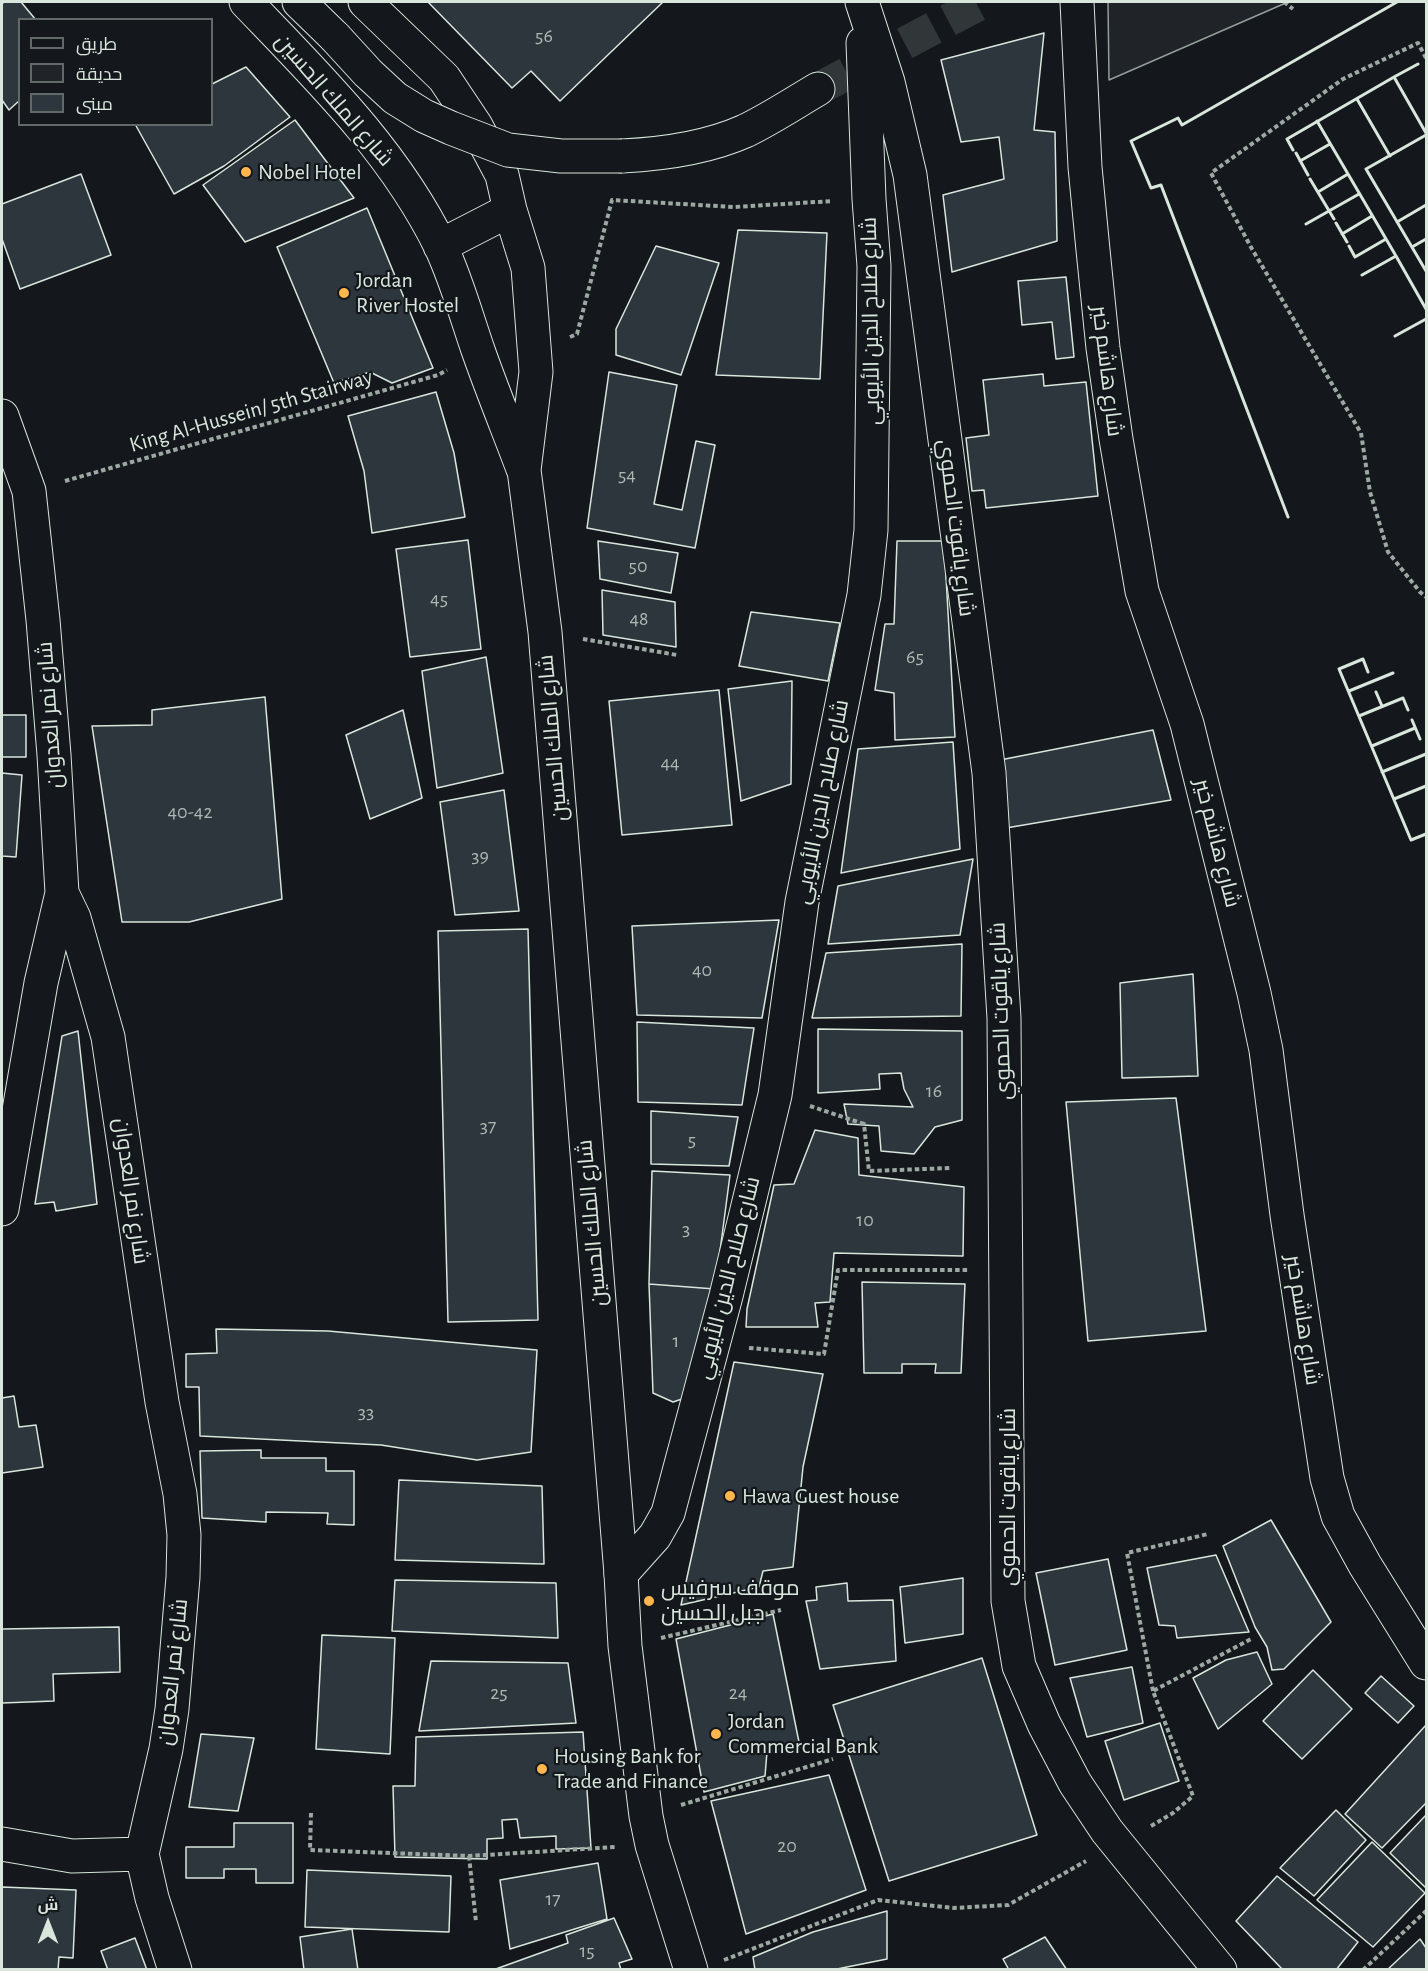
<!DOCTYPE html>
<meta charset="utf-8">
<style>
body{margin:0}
#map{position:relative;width:1428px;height:1971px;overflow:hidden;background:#14181c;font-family:"Alegreya Sans",Cairo,sans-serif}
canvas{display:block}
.frame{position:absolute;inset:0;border:3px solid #d8e6dc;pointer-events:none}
.legend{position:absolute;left:18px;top:18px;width:195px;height:108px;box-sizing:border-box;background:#14181c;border:2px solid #626a69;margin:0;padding:8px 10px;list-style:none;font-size:18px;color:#d8e6dc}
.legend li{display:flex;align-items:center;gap:12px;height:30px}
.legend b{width:30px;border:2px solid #626a69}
.north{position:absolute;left:18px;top:1893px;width:60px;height:60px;-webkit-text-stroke:4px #14181c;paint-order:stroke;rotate:0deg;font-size:16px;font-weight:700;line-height:24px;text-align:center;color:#d8e6dc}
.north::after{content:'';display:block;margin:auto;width:21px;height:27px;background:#d8e6dc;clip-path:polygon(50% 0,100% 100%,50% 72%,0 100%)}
</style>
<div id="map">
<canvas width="1428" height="1971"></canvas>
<div class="frame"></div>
<ul class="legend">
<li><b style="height:8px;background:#14181c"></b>طريق</li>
<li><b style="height:16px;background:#202428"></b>حديقة</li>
<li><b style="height:16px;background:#2c363c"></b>مبنى</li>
</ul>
<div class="north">ش</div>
</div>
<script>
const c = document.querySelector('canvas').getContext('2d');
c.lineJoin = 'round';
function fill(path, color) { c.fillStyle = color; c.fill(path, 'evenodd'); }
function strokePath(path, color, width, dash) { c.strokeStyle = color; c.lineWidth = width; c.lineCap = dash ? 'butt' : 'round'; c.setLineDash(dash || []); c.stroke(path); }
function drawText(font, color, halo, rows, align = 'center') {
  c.font = font + ' "Alegreya Sans",Cairo,sans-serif'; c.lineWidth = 4.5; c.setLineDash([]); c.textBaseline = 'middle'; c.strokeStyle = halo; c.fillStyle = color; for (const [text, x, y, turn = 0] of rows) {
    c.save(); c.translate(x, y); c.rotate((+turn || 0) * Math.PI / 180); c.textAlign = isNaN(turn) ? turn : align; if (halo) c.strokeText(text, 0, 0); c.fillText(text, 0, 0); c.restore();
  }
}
const green = new Path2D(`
 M1108,2H1288L1109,80Z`);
const building = new Path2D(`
 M4,2H21L36,20H20V100L9,110L2,100V4Z
 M428,2H663L560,101L531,71L512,88Z
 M1044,33L1034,130L1055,132L1057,241L952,272L943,195L1004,179L999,137L961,142L941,60Z
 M246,67L290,117L224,166L174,194L135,124H212V84Z
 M295,120L354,198L245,242L203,185Z
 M81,174L111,255L20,289L2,239V204Z
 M367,208L433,368L392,383L370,372L334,383L277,247Z
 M738,230L827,233L820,379L716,375Z
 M656,246L719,263L681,375L616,355V329Z
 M1066,277L1074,357L1056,359L1052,322L1022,325L1018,281Z
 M609,372L677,385L654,504L682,510L696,441L715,445L695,548L587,528Z
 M1043,374L1044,386L1086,382L1098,496L986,508L984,490L972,491L966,438L989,435L983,380Z
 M436,392L454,453L465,517L372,533L364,471L348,416Z
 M468,540L481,649L410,657L396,549Z
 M598,541L678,553L671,593L600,579Z
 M897,541H944L955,737L895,740L894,693L875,690L885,624H894Z
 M602,590L675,602L676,647L603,635Z
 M751,612L840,623L828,681L739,666Z
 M486,657L503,773L437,788L422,671Z
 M792,681L791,784L741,801L728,689Z
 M719,690L732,825L622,835L609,701Z
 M265,697L282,899L189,922H122L92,726L152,725V710Z
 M403,710L422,798L370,819L346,735Z
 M2,715H26V757H2Z
 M1153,730L1171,800L1006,828L1000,760Z
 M953,742L960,849L841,873L858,749Z
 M2,773L22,775L16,857L2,856Z
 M504,790L519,911L455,915L440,802Z
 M973,859L960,935L828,944L838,886Z
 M779,920L762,1018L637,1015L632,926Z
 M528,929L538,1320L448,1322L438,931Z
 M962,944L961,1016L812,1018L826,953Z
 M1193,974L1198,1076L1122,1078L1120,983Z
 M637,1022L754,1028L742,1105L638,1102Z
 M818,1029L962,1031V1120L935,1127L914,1154L881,1151L879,1126L848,1124L844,1104L913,1107L904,1089L901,1073L879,1074L880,1089L818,1093Z
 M78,1031L97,1204L56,1211L54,1202L35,1204L62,1036Z
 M1176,1098L1206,1331L1088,1341L1066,1102Z
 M651,1111L738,1117L729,1166L651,1164Z
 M815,1130L858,1138L859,1175L964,1187L963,1256L834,1253L830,1302L815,1303L818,1327H746L747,1309L774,1185L794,1184Z
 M652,1171L730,1175L715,1289L649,1284Z
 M862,1282L965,1284L961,1373H935L936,1364H902V1373H864Z
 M649,1284L715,1289L685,1398L673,1402L653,1393Z
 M216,1329L328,1331L537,1350L531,1452L477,1460L381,1445L200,1436L199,1387H186V1354L217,1353Z
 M734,1362L823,1374L803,1467L793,1567L763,1571L759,1587L681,1605Z
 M14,1396L19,1427L36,1425L43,1467L2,1473V1398Z
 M261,1450V1458H326V1471H354V1525L327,1524L328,1513L266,1512V1522L202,1518L200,1451Z
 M399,1480L542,1486L544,1564L395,1560Z
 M1271,1520L1331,1622L1284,1669L1272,1670L1267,1647L1255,1627L1223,1546Z
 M1216,1555L1249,1632L1177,1638L1175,1626L1159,1625L1147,1568Z
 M1108,1559L1127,1650L1055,1665L1036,1573Z
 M963,1578V1634L905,1643L900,1587Z
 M395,1580L556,1583L558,1638L392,1631Z
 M847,1583L848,1601L893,1600L896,1661L820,1669L806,1601L817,1600L816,1587Z
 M773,1614L800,1747L767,1752L765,1776L704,1792L676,1639Z
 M119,1627L120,1672L53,1674L54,1701L2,1703V1629Z
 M322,1635L395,1638L390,1754L316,1749Z
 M1257,1652L1272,1684L1218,1729L1193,1678L1226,1660Z
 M982,1658L1037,1835L889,1881L833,1705Z
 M431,1661L568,1663L576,1723L419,1731Z
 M1132,1667L1143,1723L1087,1737L1070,1678Z
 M1313,1670L1352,1709L1302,1759L1263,1721Z
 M1381,1676L1414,1706L1398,1723L1365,1693Z
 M1160,1723L1179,1781L1124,1800L1105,1741Z
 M1426,1725V1803L1382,1848L1345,1814Z
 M583,1732L591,1848L556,1849V1836L520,1838L517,1819L502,1820L503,1838L487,1839V1859L395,1857L393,1786H415L416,1737Z
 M201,1734L254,1738L238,1811L189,1807Z
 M829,1775L866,1890L746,1934L711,1801Z
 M1336,1810L1366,1840L1314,1896L1280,1868Z
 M1426,1815V1888L1390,1853Z
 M234,1823H293V1883H256V1869H224V1878H186V1847H234Z
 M1372,1842L1425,1893L1373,1947L1317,1900Z
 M598,1863L607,1919L510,1949L500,1880Z
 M307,1870L451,1876L449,1932L305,1927Z
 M1277,1876L1358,1942L1336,1970H1283L1236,1921Z
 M2,1887L76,1890L73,1958L59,1957L58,1970H2Z
 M887,1911V1959L832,1970H755L753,1957L813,1932Z
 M614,1918L632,1959L619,1963L621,1970H493L568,1943L566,1935Z
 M352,1929L358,1970H304L300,1937Z
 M1045,1937L1067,1970H1009L1003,1959Z
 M135,1938L147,1970H108L101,1951Z
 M1420,1939L1426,1948V1970H1387Z`);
const secondaryTunnel = new Path2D(`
 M818,89L983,2`);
const path = new Path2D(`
 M1284,2L1293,9
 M1426,58L1418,43L1343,79L1211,173L1252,249L1361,433L1370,492L1388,552L1420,592L1426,597
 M570,337L577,334L612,200L734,207L833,201
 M65,481L438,375L447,370
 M583,639L677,655
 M810,1106L864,1124L869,1171L952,1168
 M749,1348L824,1354L838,1270H970
 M661,1638L781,1610
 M1153,1691L1127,1553L1208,1534
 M681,1805L833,1759
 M311,1813L310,1850L469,1856L615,1847
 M1151,1826L1173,1813L1193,1796L1153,1691L1251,1639
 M469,1856L476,1922
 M724,1960L878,1900L954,1908L1008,1905L1086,1861
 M1363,1970L1426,1911`);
const minor = new Path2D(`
 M862,2L888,82L910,175L989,773L1004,1018L1008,1601L1019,1666L1044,1724L1075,1783L1107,1831L1220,1970
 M1077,2L1085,167L1093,250L1103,348L1116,439L1142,591L1187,724L1254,993L1266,1050L1287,1215L1327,1478L1338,1516L1365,1565L1426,1663
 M2,416L29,491L43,620L54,755L62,893L74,918L108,1037L162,1402L180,1494L184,1535L183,1577L172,1709L166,1749L142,1854L152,1898L175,1970
 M2,1209L41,983L62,893
 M621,1574L655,1536L668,1513L726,1296L775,1095L802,902L864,595L871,530L874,266L869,199L863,43
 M2,1844L72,1856L142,1854`);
const secondary = new Path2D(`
 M246,2C318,77 395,152 441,247C456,279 466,315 478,350C492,390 508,429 523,469
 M299,2L335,37
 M365,2L444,78L476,126L502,175L510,210L528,268L536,372L524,470L545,632L621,1574L625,1646L646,1816L652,1845L691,1970
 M622,156C663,154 707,148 745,131C770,119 794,103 818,89
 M440,246L510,210`);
const secondaryBridge = new Path2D(`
 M335,37L368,73L395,98L424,116L451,128L508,150L561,156H622`);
const wall = new Path2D(`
 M1418,64L1394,77L1426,133
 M1357,99L1390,156
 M1317,121L1396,256
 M1426,135L1366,169L1426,271
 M1293,150L1287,139L1394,77
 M1296,153L1308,175
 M1300,161L1330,144
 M1310,179L1334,219
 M1318,192L1348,174
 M1397,222L1426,205
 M1336,223L1347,242
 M1306,224L1359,194
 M1342,234L1372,216
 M1349,246L1355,257L1386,239
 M1412,247L1426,239
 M1362,275L1396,256L1426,309
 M1395,336L1426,319
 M1288,517L1161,185L1151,188L1131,141L1178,118L1182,125L1397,2
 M1368,672L1363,659L1339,669L1411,840L1426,834
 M1349,691L1393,673
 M1376,692L1382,706
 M1359,716L1403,698L1408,710
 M1412,720L1420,739
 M1372,746L1415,728
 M1382,772L1426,754
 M1394,799L1426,786`);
const markers = [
 [246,172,6,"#ffb74d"],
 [344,293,6,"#ffb74d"],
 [730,1496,6,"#ffb74d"],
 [649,1601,6,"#ffb74d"],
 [716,1734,6,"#ffb74d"],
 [542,1769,6,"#ffb74d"]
];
const numberNames = [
 ["56",544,36],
 ["54",627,475],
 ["50",638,566],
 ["45",439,599],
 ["48",639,619],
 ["65",915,657],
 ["44",670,763],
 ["40-42",190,812],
 ["39",480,856],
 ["40",702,970],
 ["16",934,1091],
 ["37",488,1126],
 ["5",692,1140],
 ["10",865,1220],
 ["3",686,1229],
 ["1",676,1341],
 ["33",366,1412],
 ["25",499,1693],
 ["24",738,1693],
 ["20",787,1846],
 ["17",553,1899],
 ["15",587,1951]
];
const streetNames = [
 ["شارع الملك الحسين",334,100,49],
 ["شارع صلاح الدين الأيوبي",871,321,-91],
 ["شارع هاشم خير",1107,371,83],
 ["King Al-Hussein/ 5th Stairway",251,411,-16],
 ["شارع ياقوت الحموي",956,528,83],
 ["شارع نمر العدوان",50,715,-94],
 ["شارع الملك الحسين",553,738,-95],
 ["شارع صلاح الدين الأيوبي",822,802,-79],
 ["شارع هاشم خير",1217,843,76],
 ["شارع ياقوت الحموي",1001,1011,-92],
 ["شارع نمر العدوان",131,1191,82],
 ["شارع الملك الحسين",592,1223,-95],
 ["شارع صلاح الدين الأيوبي",728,1278,-76],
 ["شارع هاشم خير",1303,1320,81],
 ["شارع ياقوت الحموي",1008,1497,-90],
 ["شارع نمر العدوان",173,1672,-84]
];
const poiNames = [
 ["Nobel Hotel",258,172],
 ["Jordan",356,280],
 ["River Hostel",356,305],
 ["Hawa Guest house",742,1496],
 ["موقف سرفيس",661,1588],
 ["جبل الحسين",661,1613],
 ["Jordan",728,1721],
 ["Commercial Bank",728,1746],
 ["Housing Bank for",554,1756],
 ["Trade and Finance",554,1781]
];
fill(green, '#202428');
strokePath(green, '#939e99', 1.5);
fill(building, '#2c363c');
strokePath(building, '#d8e6dc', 1.5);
strokePath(secondaryTunnel, '#313739', 33, [33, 16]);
strokePath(minor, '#d8e6dc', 35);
strokePath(secondary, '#d8e6dc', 35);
strokePath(path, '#9da8a2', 4, [4.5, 3]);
strokePath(minor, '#14181c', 33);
strokePath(secondary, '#14181c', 33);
strokePath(secondaryBridge, '#d8e6dc', 35, []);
strokePath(secondaryBridge, '#14181c', 33);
strokePath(wall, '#d8e6dc', 3);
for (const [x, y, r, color] of markers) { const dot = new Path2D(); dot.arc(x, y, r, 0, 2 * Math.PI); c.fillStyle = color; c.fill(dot); strokePath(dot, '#14181c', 2); }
drawText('20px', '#adbab4', null, numberNames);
drawText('22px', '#d8e6dc', '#14181c', streetNames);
drawText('22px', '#d8e6dc', '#14181c', poiNames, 'left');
</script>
